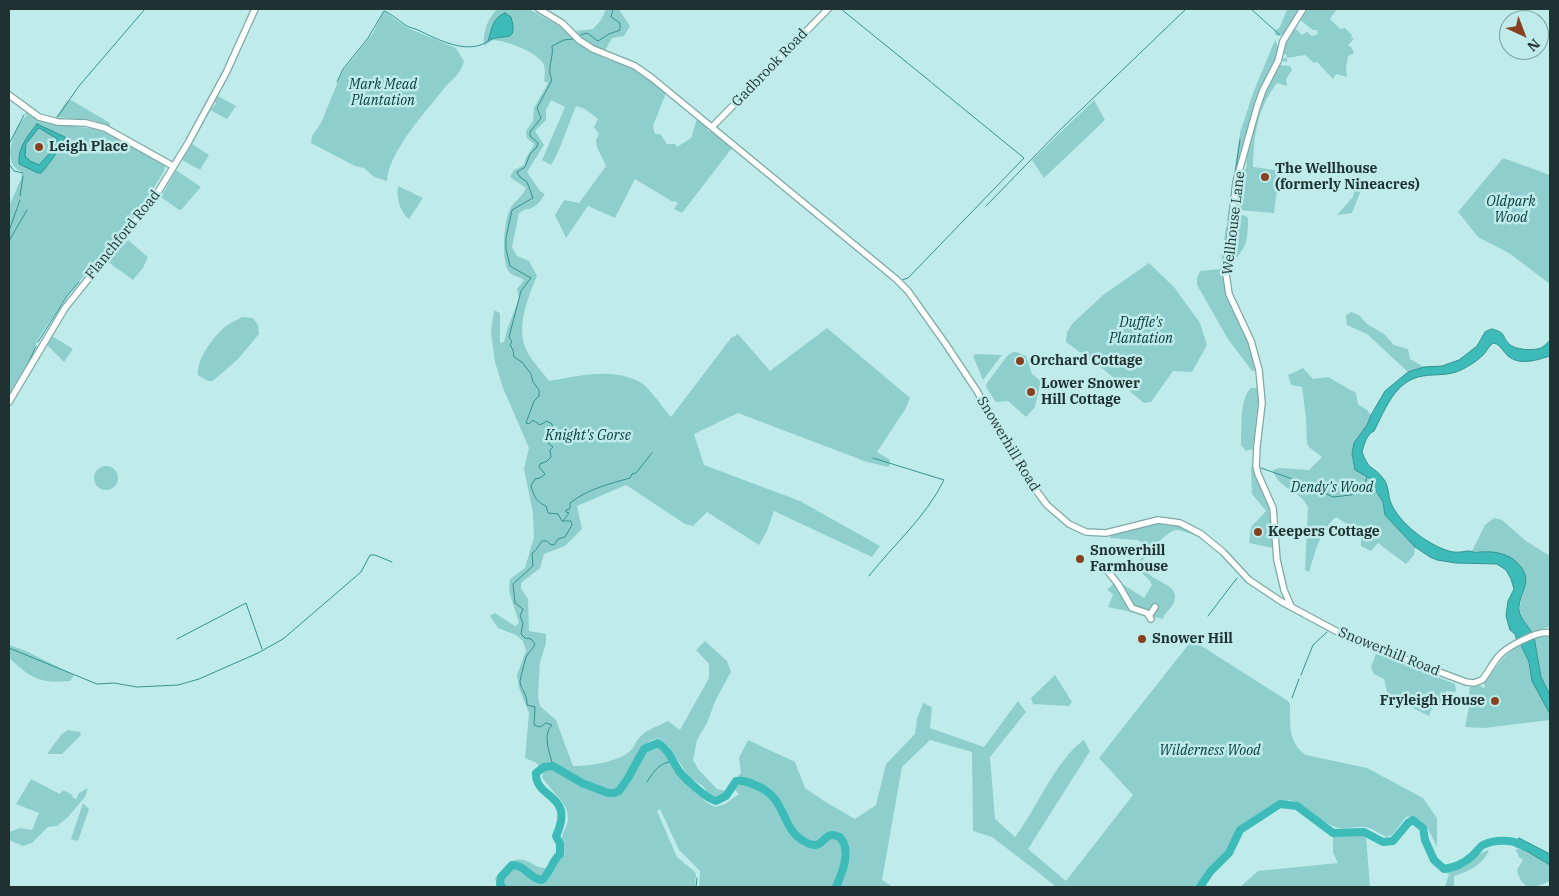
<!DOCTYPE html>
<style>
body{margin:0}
#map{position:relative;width:1559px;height:896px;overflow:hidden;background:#bfecea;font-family:"IBM Plex Serif",serif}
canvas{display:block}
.frame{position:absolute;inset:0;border:10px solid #1f3130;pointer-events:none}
.north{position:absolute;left:1499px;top:10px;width:50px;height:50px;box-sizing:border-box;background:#bfecea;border:1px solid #7fa1a0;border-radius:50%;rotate:137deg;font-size:14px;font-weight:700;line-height:20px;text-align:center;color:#1f3130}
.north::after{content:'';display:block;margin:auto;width:18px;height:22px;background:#884120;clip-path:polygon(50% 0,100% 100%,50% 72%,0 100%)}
</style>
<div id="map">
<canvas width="1559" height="896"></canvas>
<div class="frame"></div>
<div class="north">N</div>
</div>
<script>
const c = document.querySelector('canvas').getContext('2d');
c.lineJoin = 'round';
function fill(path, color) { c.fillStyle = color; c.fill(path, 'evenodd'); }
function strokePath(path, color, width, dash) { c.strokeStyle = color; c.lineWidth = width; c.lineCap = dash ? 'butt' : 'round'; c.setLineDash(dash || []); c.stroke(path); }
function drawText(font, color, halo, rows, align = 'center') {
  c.font = font + ' "IBM Plex Serif",serif'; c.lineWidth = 5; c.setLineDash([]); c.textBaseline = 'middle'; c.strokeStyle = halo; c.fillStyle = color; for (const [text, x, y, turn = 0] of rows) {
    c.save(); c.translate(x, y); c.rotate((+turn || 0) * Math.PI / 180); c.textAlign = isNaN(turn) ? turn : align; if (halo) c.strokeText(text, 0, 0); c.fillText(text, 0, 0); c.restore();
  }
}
const green = new Path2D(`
 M497,9H529L564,29L592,52L606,59L635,69V71L650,80L666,93L653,126L655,134H660L667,144H675L677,147L691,138L697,119L707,127L708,131H711L732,148L682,213L674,209L678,203L674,201L673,202L635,179L615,218L588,206L566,238L555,215L564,200L579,203L606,166L597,147L596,140L599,134L594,127L598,119L585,109L576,106L558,152L551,165L542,160L565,107L551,100L546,110V120L535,131L544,145L527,172L540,191L545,194L538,204L530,209H526L519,213L512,247L517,256L529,261L537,276C528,297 516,327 526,349C531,361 542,371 549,381C578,376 612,367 640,382C648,386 664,409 671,417L731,338L738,334L770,371L827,328L910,398L906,408L877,452L890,460L889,467L867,462L738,413L694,434L704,465L800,501L880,546L872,557L774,511L767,531L759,545L707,512L693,526L685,524L626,485L577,506L582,529L565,546L544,554L540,568L521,583V588L528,599L529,631L546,634V643L540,662L538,697L540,706L556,720L573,766C590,766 621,762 632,749C635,746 635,742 638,739C646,729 657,727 668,721L680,730L709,678V664L696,650L705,641L727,661L731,672L716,699L707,723L697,740L693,760L698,769L717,789L726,791L719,797L710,796L703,786L690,778L669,747L659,738C632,743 634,783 609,792L576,778L557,765L549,763L539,768L537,763L525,758L529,713L519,688L517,675L526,651L523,641L516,635L498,628L490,616L495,613L515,626L519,623L509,591L510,579L525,568L534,537L533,513L524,469L529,448L503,388L495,362L491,332L494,310L500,313V343L504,342L507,330L519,298L517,289L524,280C520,277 513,276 510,273C500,262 504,218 511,207C516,200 522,197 526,188L510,177L514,170L524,165C525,156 531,152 534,144L527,138L526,131L533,121L534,108L548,83L544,81C545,75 546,67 542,62C533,50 506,41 493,40L484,46C483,31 487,20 497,9Z
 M606,9H622L620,11L630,26L624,36L612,38L605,51L586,43L576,31L593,29L601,20Z
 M1287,9H1301L1284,34L1278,36L1275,35V31L1280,27Z
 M1306,9H1337L1330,19L1340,29L1345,28L1352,35L1351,37L1354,39L1348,45L1352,48L1354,53L1348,56L1346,69L1347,77L1336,74L1333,79L1317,62L1314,63L1305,55L1287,58V62L1282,61L1283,58H1287L1286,54H1283L1281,52L1291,29L1295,28L1302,35L1307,32L1312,36L1318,34L1317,30H1313L1299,19Z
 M385,12L408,28L456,48L464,61C461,73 454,78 446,86C427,111 389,150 387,181L374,177L364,168L355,166L311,143L312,136L321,123L342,72L373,33L383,13Z
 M1275,40L1279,48L1272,69L1261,90L1229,219L1227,220L1240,133L1253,93Z
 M1279,65L1290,66L1292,70L1286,79L1287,86L1277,83C1257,109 1254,135 1253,167L1282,171L1279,175L1274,213L1237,210L1240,184L1243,173L1247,166C1243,157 1260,105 1264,93C1268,83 1273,73 1279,65Z
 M218,96L236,106L227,119L210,110L216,104L215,101Z
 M71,100L110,123V126L107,127L91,120L56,117L67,101Z
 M1094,100L1105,120L1044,178L1032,160Z
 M28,114L45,123L97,129L136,147L162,162L165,166L164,171L152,191L125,227L64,300L38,339L29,361L9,395V206L21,179L22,172C0,164 13,127 28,114Z
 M192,144L209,155L200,170L182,160Z
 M1503,158L1550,175V284L1509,253L1478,237L1458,212Z
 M176,170L201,187L181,210H179L161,197Z
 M1356,183L1363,185L1352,213L1337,215L1353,197Z
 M398,186L423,198L409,219C400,213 396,197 398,186Z
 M1244,215L1248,218C1248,234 1248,246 1236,258L1234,257L1237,217Z
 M1226,227L1229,230L1223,269L1226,292L1247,337L1256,366V370L1252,371L1228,339L1197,285V278L1200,271L1220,269Z
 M128,240L148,257L143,268L133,280L108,262Z
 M1149,263L1174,287L1200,323L1207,345L1192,372L1173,371L1151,402L1144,403L1103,369L1066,342L1067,332L1072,324L1103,295Z
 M1351,312L1359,315L1367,324L1384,334L1394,345L1408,349L1410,359L1424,367L1408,372L1367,334L1347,325L1346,315Z
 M242,317L253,318L258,325L259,334L238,359L213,381H208L198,375C196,360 213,337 225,327C229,323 237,320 242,317Z
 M52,336L73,349L64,362L47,345Z
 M1013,352H1016L1026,356L1032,374L1041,381L1035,407L1026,417L1008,401L996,402L986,387L987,383L1007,356Z
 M976,354L1002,355L983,380L973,356Z
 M1303,368L1313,379L1328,377L1356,393L1358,404L1367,410L1371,415L1367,425L1354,443L1353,447L1352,458L1355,470L1371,479V483L1383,502L1385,515L1415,547L1414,555L1406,564L1378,543L1371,551L1361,546V533L1336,517C1320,530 1315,553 1309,572L1305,570L1308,507C1301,491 1276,487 1273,470L1279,468L1309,470L1322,457L1309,447L1307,443L1306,418L1302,387L1291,385L1288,375Z
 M1251,388H1258L1259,393L1253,449L1246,451L1241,445C1242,430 1239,399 1251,388Z
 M94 478a12 12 0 1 1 24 0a12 12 0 1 1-24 0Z
 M1251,467L1254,468L1272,510L1273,548L1249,543L1251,527L1266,511L1252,494Z
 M1494,518L1502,520L1526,541L1550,556V628L1548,627L1532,633C1530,628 1526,624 1523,620C1515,607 1525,594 1526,581L1486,552L1472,551L1485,525Z
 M1158,522L1180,525L1199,536C1193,535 1182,530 1176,530C1165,532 1148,554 1141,562C1143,582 1182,581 1174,602C1172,609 1165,611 1163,619L1108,607L1113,594L1107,590L1115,582L1118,581L1144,598L1152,585C1150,578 1140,574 1137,566L1147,547L1146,544L1137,540L1109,538L1115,533Z
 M1544,634L1550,637V695L1541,677L1534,637Z
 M1192,640L1288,701L1290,704C1290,723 1288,743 1306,755L1367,768L1423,798L1437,818V847C1430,833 1424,815 1406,817L1392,835L1386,837C1381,834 1374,830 1369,828C1357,824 1345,832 1333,826C1316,819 1308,805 1289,800L1240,830L1229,853L1210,872L1200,887H1056L1039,873L992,837L973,831L972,752L930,740L902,767L882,880L893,887H699L700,871L679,850L660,809L657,811L677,857L694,871L696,874L695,887H497L495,878C503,870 512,856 524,860C534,863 535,868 546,868L557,854H565C564,850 562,844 562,839C562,833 567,827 568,820C569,802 551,792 542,777L544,771L549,768L554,769C566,777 604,802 618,793C627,788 632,776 637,768C642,757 645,749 657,745L662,747L678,772L694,790L706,802L715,807L725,804L739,794L730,784L741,773L739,758L748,740L795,762L805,788L824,801L855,819L876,805L886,764L915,734L917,719L923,703L932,707L930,728L984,747L1018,701L1026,712L990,757L995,819L1015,837C1036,810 1056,759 1084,740L1090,751L1028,849L1066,881L1133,795L1099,758Z
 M9,645L26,651L74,675L70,681C40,684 31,678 9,658Z
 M1521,645L1529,662L1532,681L1550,713V720L1484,728L1465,727L1470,702L1469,689L1471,686H1481L1483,688L1485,687L1484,684C1497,667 1502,655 1521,645Z
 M1376,653L1455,684L1456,692L1446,691L1443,704L1434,702L1429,716L1388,696L1384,679L1374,674L1371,668Z
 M1055,675L1072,702L1069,706L1033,704L1031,698Z
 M68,730L80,732L81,735L62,754H47L61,735Z
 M31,779L60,794L63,790L73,795L72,797L76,799L79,793L88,788L85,797L68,817L57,826L48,827L32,843L23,846L9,840V832L20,828L32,830L39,813L16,804Z
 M83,803L89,809L78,841L71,839Z
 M1351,835L1366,836L1370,887H1240L1258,871L1338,863L1333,853V836Z
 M1520,847L1550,865V881C1542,884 1529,892 1522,882C1520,880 1518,874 1517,870L1523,860L1519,857L1516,850Z
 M1489,850C1484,864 1468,872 1454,876V887H1445L1449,874L1442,872L1443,870C1467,875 1470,854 1489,850Z`);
const water = new Path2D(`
 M505,13L511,17C519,46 502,32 488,41C492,29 492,18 505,13Z
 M37,124L65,137C63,145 47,167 41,173H38L19,164C18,147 27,137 37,124ZM39,128L56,138L57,140L50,153L39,165L30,161L25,156L26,144Z
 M1492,329C1507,333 1501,335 1509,344C1515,350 1533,351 1541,348C1544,346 1548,343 1550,340V356C1537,360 1520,366 1508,356C1504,352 1501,347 1497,344L1493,343C1488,347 1487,351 1483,355C1476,362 1469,366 1461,370C1449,376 1435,374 1423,376C1395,380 1385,410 1374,431C1367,434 1364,444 1362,452C1364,457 1367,465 1372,468C1379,473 1379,473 1385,481C1389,488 1388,496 1391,503C1399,523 1428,545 1449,551C1455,553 1461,552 1468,551C1472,551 1475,553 1479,552C1494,551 1510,553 1520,566C1534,582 1518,594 1519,610C1520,619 1528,625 1532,633L1517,641L1515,634L1510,630L1506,616L1508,601L1514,589L1511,579L1506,570L1497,564L1456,563L1437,560L1430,557L1415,547L1385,515L1383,502L1371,483V479L1355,470L1352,454L1354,443L1367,425L1371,415L1385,391L1408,372L1424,367L1442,366L1459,360L1477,346L1485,332Z
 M1534,637L1541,677L1550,695V714L1532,681L1529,662L1521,645Z
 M1519,838L1550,854V865L1520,847H1516Z`);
const stream = new Path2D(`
 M841,9L931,82
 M1251,9L1280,35
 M581,35L587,33L598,41L609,34L620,30V23L611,17L613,9
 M337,82L343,69L368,38L384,11C392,14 399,21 407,26C410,28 414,28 418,30C437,39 468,56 488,41
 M26,114L28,112L36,118
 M56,119L79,86L145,9
 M42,121L50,123
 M9,144L24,115
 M9,164L14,171L23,173
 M1235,174L1240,140
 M766,176L785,191
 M20,196L23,176
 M986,206L1062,128L1186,9
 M9,231L20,200
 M9,241L27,210
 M1230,263L1233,240
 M890,278L896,283
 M902,280L908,278L1024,158L932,83
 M38,342L67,296L79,282
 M26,368L36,346
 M9,396L15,386
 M1261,468L1298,481L1333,497L1351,495L1358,491L1364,486L1367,477
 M563,521L569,513L566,512V510L570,509V503C588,489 609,484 630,478L632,474L636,473L652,453
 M869,576C894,544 926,517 944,480L873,458
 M1208,616L1237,578
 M177,639L246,603L262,649
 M9,648L97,684L114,683L137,687L178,685L199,679L258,653L283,639L361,572L370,555H375L392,562
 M1301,675L1313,645L1327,632
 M1292,698L1299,679
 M553,766C550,754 542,735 552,725L546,723L540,727L534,725L535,707L527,705C527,692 521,691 520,682C520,679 525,661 526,657C528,653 533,649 535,644L531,639L525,638L521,634L523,623L520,616L523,609L515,603L513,584L533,566L532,553C538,550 538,545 542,541H547L550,544L554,545L558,539L565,537L572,525L571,521H562L558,514L548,513L546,506C536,502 534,496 531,486L535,479L540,478L545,474L539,467L540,464L547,461L551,457L550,450L553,447L548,443L554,438L552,424L547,421L540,425L533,420L529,424L526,423L534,401L539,396V390L533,382L531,374L522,362L514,357L513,350L510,345L512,342L509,337L521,291L531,278L510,266L506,249V238L512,210L533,198L527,182L520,177L517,172L525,167L530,154L537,147L538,143L530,136V132L541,118L537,108L552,80C546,68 554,59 552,46L564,40L573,39
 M647,782C654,771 660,762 674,761
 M696,887L697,878`);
const river = new Path2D(`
 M502,887L500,884L501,877L512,865C526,865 529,879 542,880C550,873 552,861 560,854V844L556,836C576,793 535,800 536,773L544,767L553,766L582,783L608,793H614L619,791L628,778L644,749L658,743C669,750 672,760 679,771C685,779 707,799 716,801L726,796L736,781C743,780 748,782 755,785C787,797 780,826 802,840C823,854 822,834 833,835C835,835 838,837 840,837C852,851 842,873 836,887
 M1200,887L1210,872L1229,853L1240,830L1280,804L1297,806L1333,833L1364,832L1383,842L1393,841L1408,823L1413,820L1423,828L1425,840L1434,860L1444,869C1456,867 1463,864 1472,856C1476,853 1479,847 1483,845C1494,839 1515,839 1525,847`);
const minor = new Path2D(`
 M539,9L562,23L579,40L593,49L635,66L652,78L896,279L908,291L945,343L977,391L1021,470L1047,505L1069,524L1086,532L1106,533L1158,520L1180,523L1201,534L1223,552L1249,580L1282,602L1349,638L1466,682L1474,683L1482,680C1488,673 1492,664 1498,657C1506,647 1538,630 1550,633
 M9,95L39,117L58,122L86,123L105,128L173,166
 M712,127L828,9
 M9,402L65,308L158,192L188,143L226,73L255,9
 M1106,569L1118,584L1132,608L1147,613L1151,619
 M1291,606L1284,590L1277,560L1273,508L1258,474L1256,466L1257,446L1262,403L1259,370L1251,341L1229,294L1226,274L1236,182L1257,107L1263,90L1278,61L1283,41L1303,9
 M1149,616L1155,607`);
const markers = [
 [39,147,5,"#884120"],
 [1265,177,5,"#884120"],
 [1020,361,5,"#884120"],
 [1031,392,5,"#884120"],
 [1258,532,5,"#884120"],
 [1080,559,5,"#884120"],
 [1142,639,5,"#884120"],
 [1495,701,5,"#884120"]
];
const streetNames = [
 ["Gadbrook Road",770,68,-46],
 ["Wellhouse Lane",1234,223,-83],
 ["Flanchford Road",123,235,-51],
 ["Snowerhill Road",1008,444,59],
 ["Snowerhill Road",1389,652,22]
];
const parkNames = [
 ["Mark Mead",383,85],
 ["Plantation",383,101],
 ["Oldpark",1511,202],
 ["Wood",1511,218],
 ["Duffle's",1141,323],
 ["Plantation",1141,339],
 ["Knight's Gorse",588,436],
 ["Dendy's Wood",1332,488],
 ["Wilderness Wood",1210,751]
];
const poiNames = [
 ["Leigh Place",49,147],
 ["The Wellhouse",1275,169],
 ["(formerly Nineacres)",1275,185],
 ["Orchard Cottage",1030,361],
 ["Lower Snower",1041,384],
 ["Hill Cottage",1041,400],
 ["Keepers Cottage",1268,532],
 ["Snowerhill",1090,551],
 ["Farmhouse",1090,567],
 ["Snower Hill",1152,639],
 ["Fryleigh House",1485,701,"right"]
];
fill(green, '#8ecfcd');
fill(water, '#3cbbb9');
strokePath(water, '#339290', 1);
strokePath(stream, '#339290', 1);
strokePath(river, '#3cbbb9', 8);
strokePath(minor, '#7da8a6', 8);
strokePath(minor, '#fff', 5.5);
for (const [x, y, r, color] of markers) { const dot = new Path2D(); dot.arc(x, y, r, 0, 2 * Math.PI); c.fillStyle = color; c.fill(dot); strokePath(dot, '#bfecea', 2); }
drawText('14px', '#1f3130', '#bfecea', streetNames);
drawText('italic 14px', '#003a39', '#bfecea', parkNames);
drawText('bold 14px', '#1f3130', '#bfecea', poiNames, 'left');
</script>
